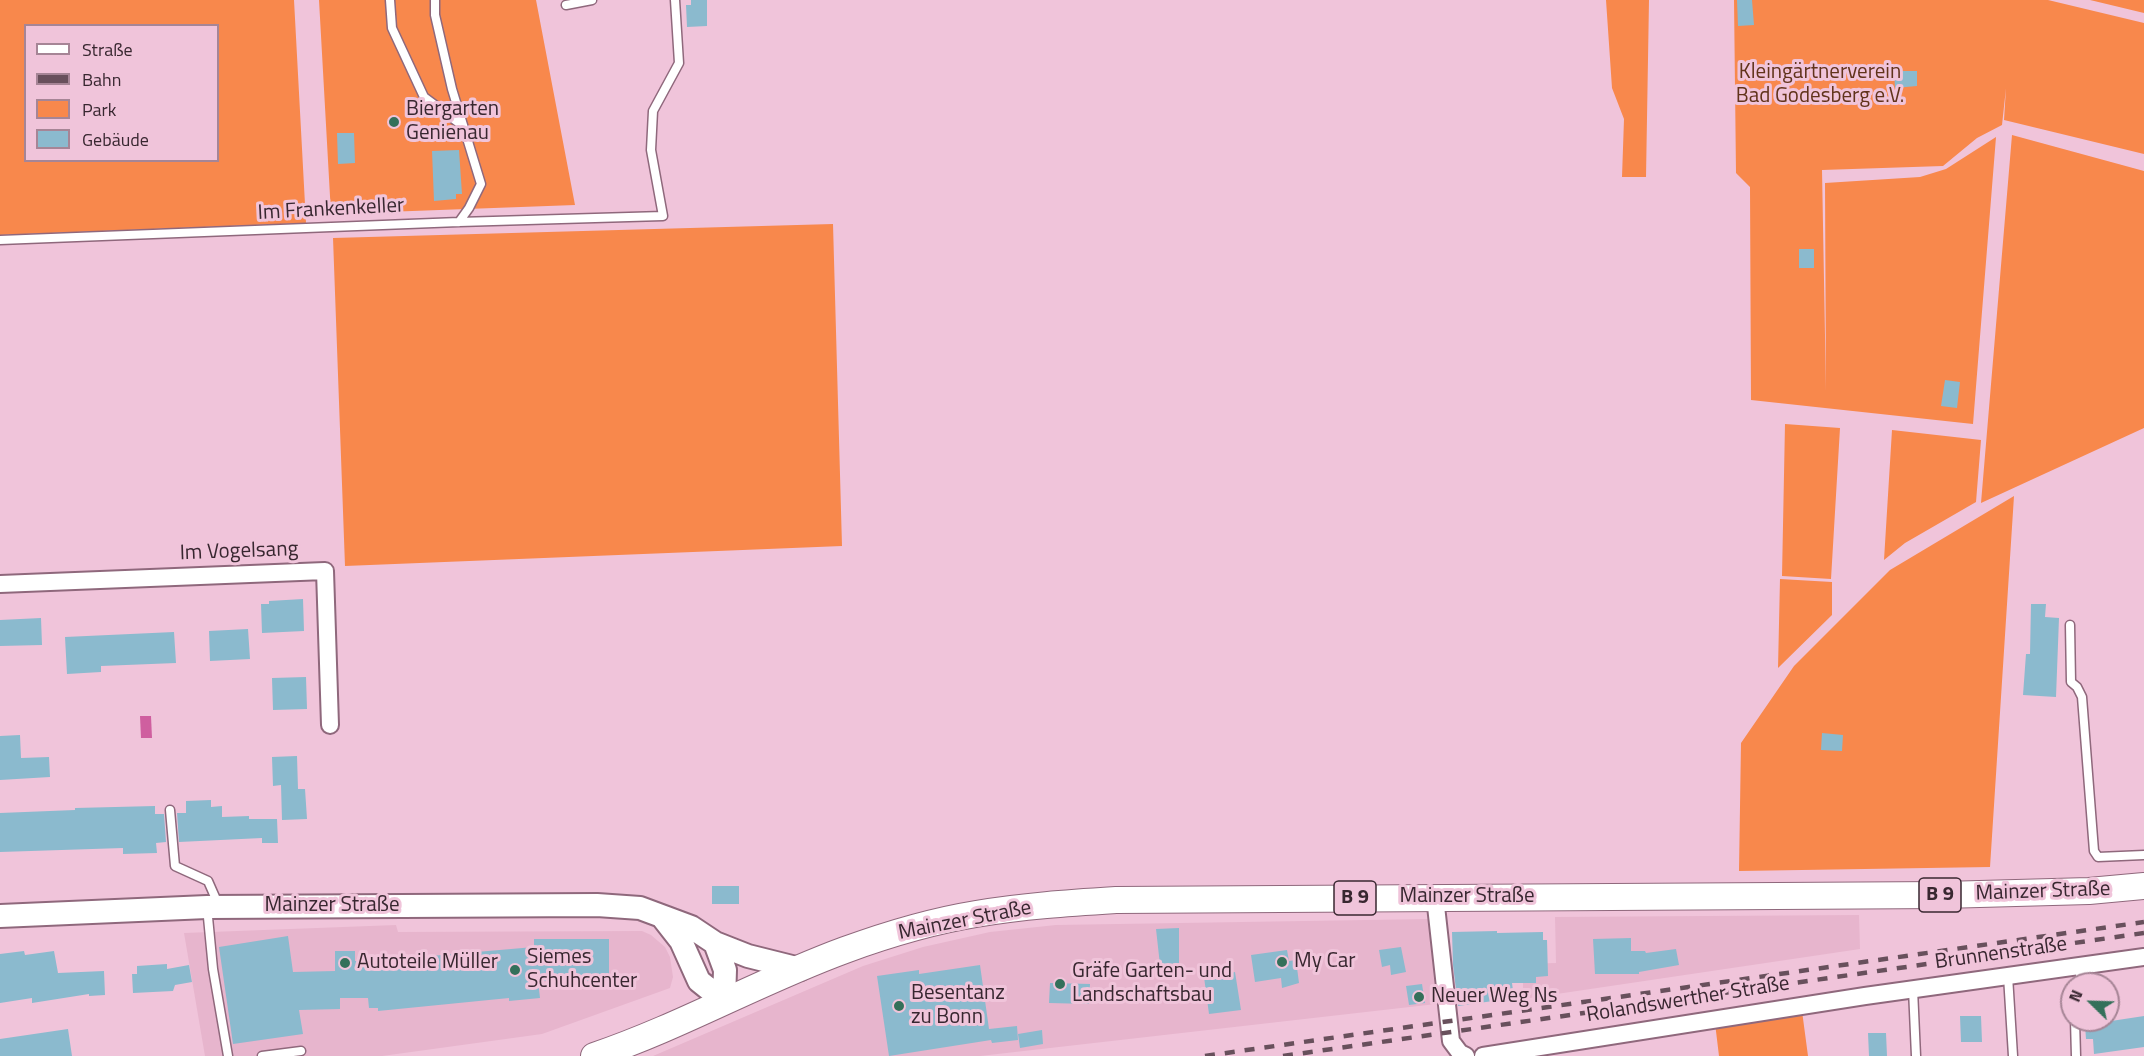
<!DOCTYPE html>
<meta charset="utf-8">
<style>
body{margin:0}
#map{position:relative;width:2144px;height:1056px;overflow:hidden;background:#f0c4da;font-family:"Titillium Web",sans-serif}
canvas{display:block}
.legend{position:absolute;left:24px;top:24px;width:195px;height:138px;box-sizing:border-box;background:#f0c4da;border:2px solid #a68596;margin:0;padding:8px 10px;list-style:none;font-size:18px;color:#382730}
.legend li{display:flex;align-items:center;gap:12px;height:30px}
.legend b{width:30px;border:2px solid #a68596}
.north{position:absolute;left:2060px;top:972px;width:60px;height:60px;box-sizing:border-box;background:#f0c4da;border:2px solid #a68596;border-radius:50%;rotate:293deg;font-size:16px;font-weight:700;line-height:24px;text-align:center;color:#382730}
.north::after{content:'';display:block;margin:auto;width:21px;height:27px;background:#34705a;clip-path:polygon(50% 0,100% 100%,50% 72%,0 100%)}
</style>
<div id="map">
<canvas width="2144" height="1056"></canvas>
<ul class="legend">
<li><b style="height:8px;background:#fff"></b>Straße</li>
<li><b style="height:8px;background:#68505c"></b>Bahn</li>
<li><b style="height:16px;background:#f8884c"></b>Park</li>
<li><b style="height:16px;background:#8bbace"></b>Gebäude</li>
</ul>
<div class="north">N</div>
</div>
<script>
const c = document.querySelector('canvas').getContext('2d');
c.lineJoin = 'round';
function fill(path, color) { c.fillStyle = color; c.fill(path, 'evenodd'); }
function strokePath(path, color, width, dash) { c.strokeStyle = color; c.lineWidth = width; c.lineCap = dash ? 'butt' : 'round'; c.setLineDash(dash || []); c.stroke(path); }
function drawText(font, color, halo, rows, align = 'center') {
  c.font = font + ' "Titillium Web",sans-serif'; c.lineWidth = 6; c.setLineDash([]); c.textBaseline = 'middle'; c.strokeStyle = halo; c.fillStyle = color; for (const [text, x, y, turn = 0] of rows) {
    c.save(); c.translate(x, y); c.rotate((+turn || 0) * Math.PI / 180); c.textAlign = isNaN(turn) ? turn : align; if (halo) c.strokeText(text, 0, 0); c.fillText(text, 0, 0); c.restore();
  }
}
const built = new Path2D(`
 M1859,915L1860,949L1523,999V964L1556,963L1555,917Z
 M1429,919L1436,1004L980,1056H653L863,966L923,947L990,932L1056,925Z
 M396,925L398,932L642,931L651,935L665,947L670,957L673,977L670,988L542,1034L382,1056H205L184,933Z`);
const green = new Path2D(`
 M0,0H294L306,223L0,235ZM26,26H218V160H26Z
 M319,0H536L575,205L331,214Z
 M1606,0H1649L1646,177H1622L1624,119L1612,88Z
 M1734,0H2048L2144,23V154L2004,120L2006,88L2002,125L1977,138L1943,166L1822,170L1826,391L1825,183L1920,177L1946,169L1996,137L1973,424L1751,400L1750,187L1736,173Z
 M2090,0H2144V13Z
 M2012,135L2144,171V428L1981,503Z
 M833,224L842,546L345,566L333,238Z
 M1785,424L1840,428L1831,579L1782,576Z
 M1892,430L1981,440L1976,502L1905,543L1884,560Z
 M2014,496L1990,867L1739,871L1741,743L1794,666L1890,570Z
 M1780,579L1832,582V615L1778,668Z
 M1802,1011L1808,1056H1719L1715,1023Z`);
const water = new Path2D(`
 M140,716H151L152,738H141Z`);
const building = new Path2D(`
 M691,0H707V26L687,27L686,5H691Z
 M1737,0H1752L1754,25L1738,26Z
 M1894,71H1917V86L1895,88Z
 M337,133H354L355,163L338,164Z
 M459,150L462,194H456V199L434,201L432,151Z
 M1799,249H1814V268H1799Z
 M1945,380L1960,382L1957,408L1941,406Z
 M303,599L304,631L262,633L261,604H269V601Z
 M2031,604H2046L2045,617L2059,618L2056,697L2023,695L2026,654H2030Z
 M41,618L42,645L0,646V620Z
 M248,629L250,659L210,661L209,631Z
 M174,632L176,663L101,666V672L67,674L65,637Z
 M306,677L307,709L273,710L272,678Z
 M1822,733L1843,735L1842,751L1821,750Z
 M20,735L21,758L49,757L50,777L0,780V736Z
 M297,756L298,789H305L307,819L282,820L281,785L273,786L272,757Z
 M211,800V807L222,806V817L249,816V819H277L278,843H262V838L179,842L177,813H186V801Z
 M155,806V814H164L166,842L156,843L157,853L123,854V848L0,852V813L75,810V808Z
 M712,886H739V904H712Z
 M1179,928V963L1160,965L1156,929Z
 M1497,931V933L1543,932V940H1547L1548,976L1536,977V983H1512L1514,998L1458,1006L1453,965L1452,932Z
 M288,936L293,972L335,971V951H355V961H419V957L534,947V939H609V981H538L540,998L509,1001V998L378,1011V1008H369L368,998H340V1009L299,1010L303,1034L233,1044L219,947Z
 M1631,938V951H1645L1646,953L1676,949L1679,965L1639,972V974H1595L1593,939Z
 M1401,947L1406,972L1391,975L1390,965L1382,967L1379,950Z
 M1287,950L1289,961L1296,960L1299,983L1282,988L1281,978L1255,982L1251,955Z
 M24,951L25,955L54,951L58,973L104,971L105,995L89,996V994L32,1003V998L0,1003V954Z
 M167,964V969L189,965L192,982L175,985L173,991L133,993L132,974H137V966Z
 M980,965L989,1029L1017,1026L1018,1040L992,1043L991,1040L889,1056L877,976L919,970V974Z
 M1235,972L1241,1010L1209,1014L1204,977Z
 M1050,983L1090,984L1089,1004L1049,1003Z
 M1422,984L1425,1003L1409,1005L1406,986Z
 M1960,1016H1981L1982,1042H1961Z
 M2144,1016V1047L2094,1054L2093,1039H2086L2085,1025Z
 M68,1029L72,1056H0V1039Z
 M1042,1030L1043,1044L1020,1048L1018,1034Z
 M1868,1033H1886L1887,1056H1869Z`);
const lane = new Path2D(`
 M390,0L392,28L424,97L463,126
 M435,0V15L452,89L481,184L469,208L459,222
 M566,5L592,0
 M0,240L459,222L663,216L651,150L653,111L679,63L675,0
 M2070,625L2071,682L2077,687L2082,697L2094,851L2098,857L2144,855
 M170,810L175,866L208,881L219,906
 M207,907L213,969L228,1056
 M2080,966V984
 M2008,976L2013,1056
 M1913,989L1916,1056
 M2075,1020L2076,1056
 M262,1056L301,1051`);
const street = new Path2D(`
 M0,584L325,571L330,725
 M1435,897L1451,1041L1460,1053L1466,1056
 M1483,1056L1865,996L2144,957`);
const secondary = new Path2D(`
 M0,916L207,907L597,905L640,908L691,927L715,943L748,956L800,969
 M663,918L681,941L699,981L724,1001
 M715,943L725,970L724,1001`);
const primary = new Path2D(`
 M594,1056C680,1027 760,981 845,950C886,935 933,921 976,914C1023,906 1069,903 1116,900L1943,895L2089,891L2144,886`);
const rail = new Path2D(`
 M1205,1056L2144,922
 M1283,1056L2144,933`);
const markers = [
 [394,122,6,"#34705a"],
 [1282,962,6,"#34705a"],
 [345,963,6,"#34705a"],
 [515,970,6,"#34705a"],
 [1060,984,6,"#34705a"],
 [1419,997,6,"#34705a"],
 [899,1006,6,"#34705a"]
];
const shields = [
 [1940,895,42],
 [1355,898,42]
];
const shieldNames = [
 ["B 9",1940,895],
 ["B 9",1355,898]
];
const parkNames = [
 ["Kleingärtnerverein",1820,73],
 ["Bad Godesberg e.V.",1820,97]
];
const poiNames = [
 ["Biergarten",406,110],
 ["Genienau",406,134],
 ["Siemes",527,958],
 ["Schuhcenter",527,982],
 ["My Car",1294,962],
 ["Autoteile Müller",357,963],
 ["Gräfe Garten- und",1072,972],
 ["Landschaftsbau",1072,996],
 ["Besentanz",911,994],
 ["zu Bonn",911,1018],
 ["Neuer Weg Ns",1431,997]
];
const streetNames = [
 ["Im Frankenkeller",331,210,-3],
 ["Im Vogelsang",239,552,-2],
 ["Mainzer Straße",2043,892,-2],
 ["Mainzer Straße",1467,897],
 ["Mainzer Straße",332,906],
 ["Mainzer Straße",965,921,-11],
 ["Brunnenstraße",2001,954,-8],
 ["Rolandswerther Straße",1688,1000,-9]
];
fill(built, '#e7b5cd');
fill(green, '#f8884c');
fill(water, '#cf5f9f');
fill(building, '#8bbace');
strokePath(lane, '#8f687c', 11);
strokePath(street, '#8f687c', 20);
strokePath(secondary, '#8f687c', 26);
strokePath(primary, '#8f687c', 28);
strokePath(lane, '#fff', 8);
strokePath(street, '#fff', 16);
strokePath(secondary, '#fff', 22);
strokePath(primary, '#fff', 26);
strokePath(rail, '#68505c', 4.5, [10, 10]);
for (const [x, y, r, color] of markers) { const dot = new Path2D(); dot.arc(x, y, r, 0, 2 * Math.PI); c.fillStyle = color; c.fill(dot); strokePath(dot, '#f0c4da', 2); }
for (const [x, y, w] of shields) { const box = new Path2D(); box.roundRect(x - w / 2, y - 17, w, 34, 4.5); c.fillStyle = '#f0c4da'; c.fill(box); strokePath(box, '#382730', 1.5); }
drawText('bold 20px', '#382730', null, shieldNames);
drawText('21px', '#61331b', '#f0c4da', parkNames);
drawText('21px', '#382730', '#f0c4da', poiNames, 'left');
drawText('21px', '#382730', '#f0c4da', streetNames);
</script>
